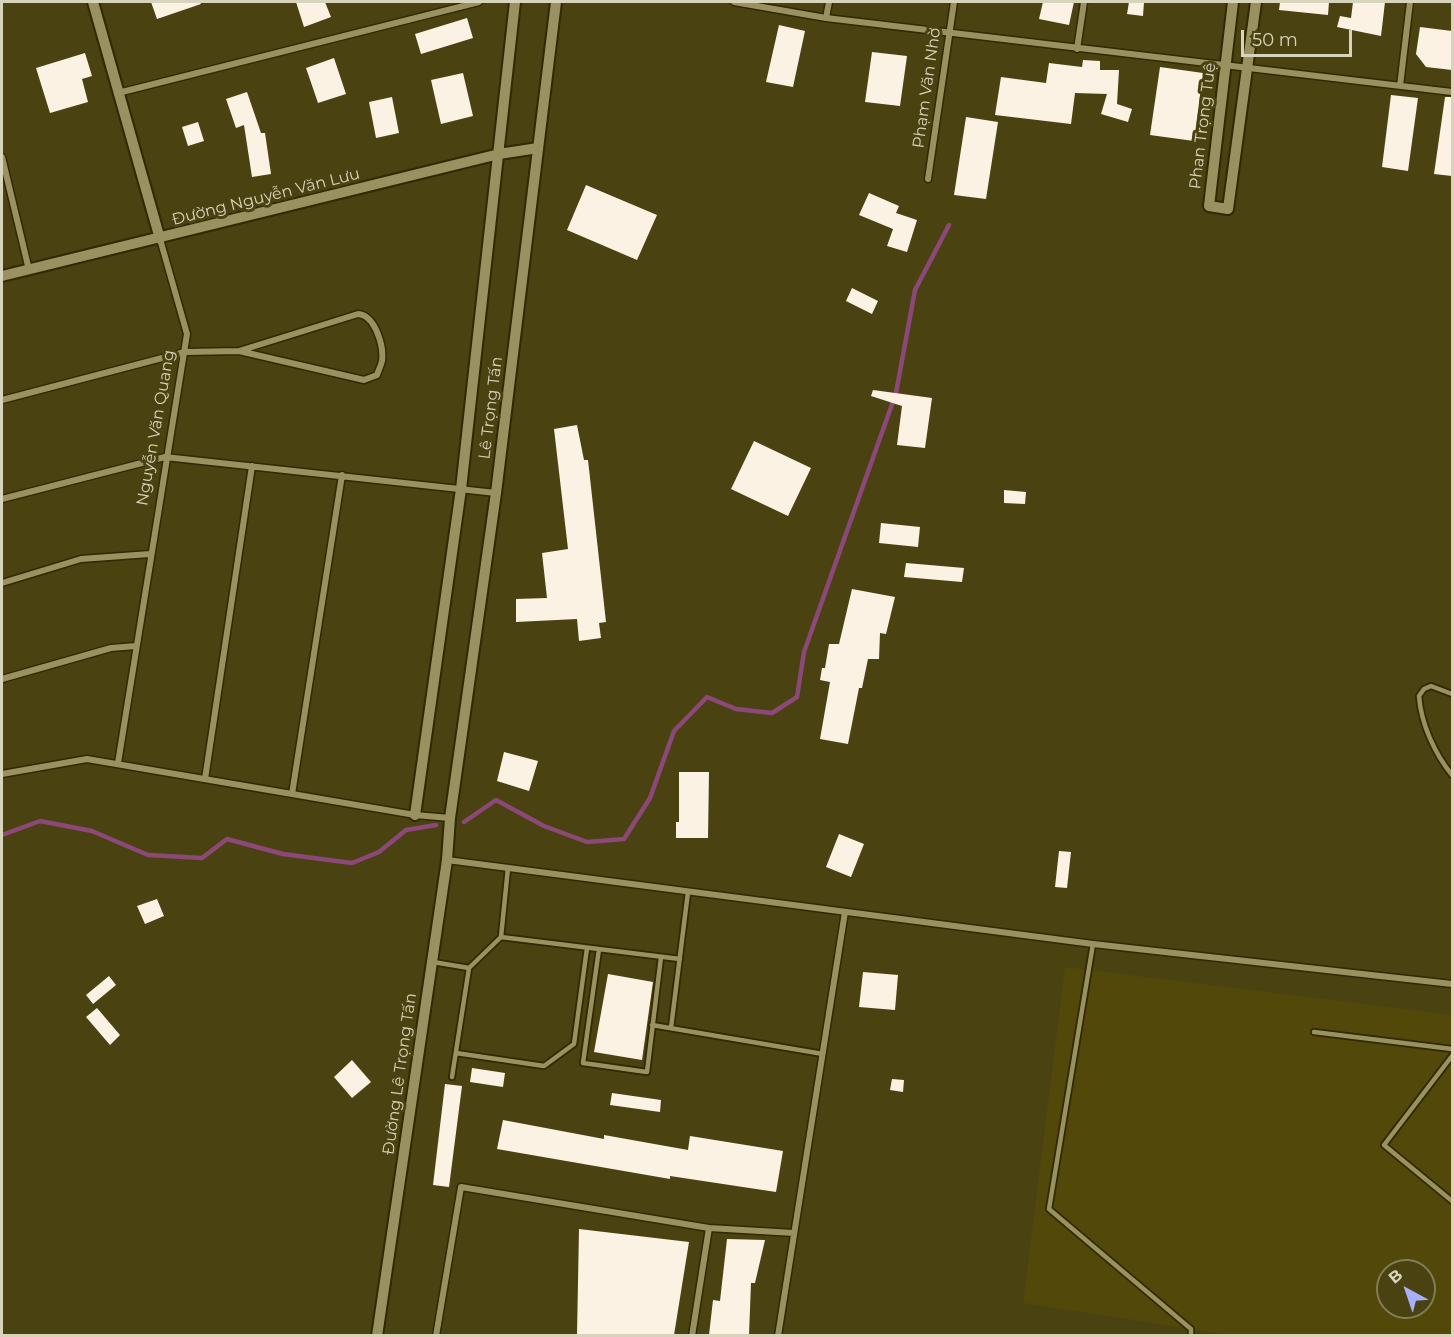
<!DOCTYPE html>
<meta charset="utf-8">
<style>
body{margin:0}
#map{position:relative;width:1454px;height:1337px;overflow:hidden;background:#4b4211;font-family:Montserrat,sans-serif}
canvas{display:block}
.frame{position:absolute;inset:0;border:3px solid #d8d4bb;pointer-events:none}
.north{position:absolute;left:1376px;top:1259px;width:60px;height:60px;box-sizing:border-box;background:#4b4211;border:2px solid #837c55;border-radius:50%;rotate:320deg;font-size:16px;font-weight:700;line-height:24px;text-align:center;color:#d8d4bb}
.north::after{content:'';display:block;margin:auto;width:21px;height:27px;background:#a8b0fc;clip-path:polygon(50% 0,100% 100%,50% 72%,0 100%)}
.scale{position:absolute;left:1241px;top:30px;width:111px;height:27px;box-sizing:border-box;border:3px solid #d8d4bb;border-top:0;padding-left:8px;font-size:18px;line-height:21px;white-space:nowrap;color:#d8d4bb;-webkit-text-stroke:4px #4b4211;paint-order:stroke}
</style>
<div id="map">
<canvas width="1454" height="1337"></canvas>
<div class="frame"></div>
<div class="north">B</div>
<div class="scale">50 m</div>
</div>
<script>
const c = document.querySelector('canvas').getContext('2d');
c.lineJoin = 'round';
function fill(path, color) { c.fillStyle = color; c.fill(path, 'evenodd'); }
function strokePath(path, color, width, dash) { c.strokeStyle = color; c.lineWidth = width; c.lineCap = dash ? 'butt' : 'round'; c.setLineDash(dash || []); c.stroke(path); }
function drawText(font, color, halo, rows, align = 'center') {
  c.font = font + ' Montserrat,sans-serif'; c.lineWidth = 6; c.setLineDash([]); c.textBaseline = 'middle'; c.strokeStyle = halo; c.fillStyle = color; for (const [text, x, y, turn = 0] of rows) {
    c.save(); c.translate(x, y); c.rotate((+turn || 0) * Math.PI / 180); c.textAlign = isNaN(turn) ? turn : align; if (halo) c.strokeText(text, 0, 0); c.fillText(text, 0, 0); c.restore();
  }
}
const built = new Path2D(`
 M1065,967L1452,1015V1335H1231L1023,1303ZM1388,1271H1424V1307H1388Z`);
const stream = new Path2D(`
 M464,822L496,800L544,826L587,842L624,839L650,798L674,731L707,697L736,709L772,713L797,697L804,652L896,393L915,290L949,225
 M2,835L40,821L92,831L148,855L202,858L227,839L283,854L352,863L379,852L406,830L436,825`);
const building = new Path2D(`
 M151,2H200L201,4L157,19Z
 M296,2H325L331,17L304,27Z
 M1043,2H1074L1069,25L1039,19Z
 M1129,2H1144L1143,16L1127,14Z
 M1280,2H1329L1328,15L1279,10Z
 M1353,2H1385L1381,36L1337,27L1340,16L1351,18Z
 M467,18L473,38L421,54L415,34Z
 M779,25L805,31L793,87L766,82Z
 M1420,27L1452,31V70L1426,67L1416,54Z
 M872,52L907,56L900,106L865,102Z
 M85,53L92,76L82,79L88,102L50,113L36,68Z
 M334,58L346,94L318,103L306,68Z
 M1083,60L1100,61V70H1119L1117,104L1132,109L1128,122L1101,114L1107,94L1075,93L1071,124L995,115L1001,77L1046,83L1049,63L1082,67Z
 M1160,67L1203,73L1194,141L1150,135Z
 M463,73L473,116L441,124L431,80Z
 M247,92L261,133H265L271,174L252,177L244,125L236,128L226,99Z
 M1391,95L1418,98L1408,171L1382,167Z
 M392,97L399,133L376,138L369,102Z
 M1445,97H1452V176L1434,174Z
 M966,117L998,122L986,199L954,195Z
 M198,122L204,141L188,146L182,127Z
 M586,185L657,215L637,260L567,230Z
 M869,193L899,206L896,213L917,220L907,252L887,246L893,229L859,215Z
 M852,288L878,301L872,314L846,301Z
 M873,390L932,398L925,448L897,445L902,406L871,396Z
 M577,425L584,460H588L606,622L599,623L601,638L579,641L577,619L516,622V599L547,598L542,553L568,549L554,429Z
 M754,441L811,468L788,516L731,489Z
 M1004,490L1026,492L1025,504L1004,503Z
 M881,523L920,527L918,547L879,543Z
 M906,563L964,568L962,582L904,577Z
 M852,589L895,597L886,634L880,633L879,659H868L862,688H859L848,744L820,739L830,682L820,680L822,668H825L829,644H839Z
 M504,752L538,761L529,791L497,781Z
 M679,772H709L708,838H676V822H679Z
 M839,834L864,844L851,877L826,867Z
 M1059,851L1071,852L1067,888L1055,887Z
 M157,899L164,916L145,924L137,906Z
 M863,972L898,975L895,1010L859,1007Z
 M608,974L653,982L642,1060L594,1052Z
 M109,976L116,985L93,1004L86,995Z
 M97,1008L120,1035L110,1045L86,1017Z
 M352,1060L371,1082L352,1098L334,1077Z
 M472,1068L505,1073L503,1087L470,1082Z
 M892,1079L904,1080L903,1092L890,1090Z
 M445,1084L462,1086L449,1187L433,1185Z
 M612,1093L661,1100L660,1112L610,1105Z
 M503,1120L604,1139V1135L688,1150L690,1136L783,1151L776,1192L670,1176V1179L497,1149Z
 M579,1229L689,1242L674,1335H577Z
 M727,1239L765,1240L755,1283H751L749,1335H709L713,1300L720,1301Z`);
const service = new Path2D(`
 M1452,694L1431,686L1424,689L1419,696C1421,724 1435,754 1452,775
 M501,937L508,868
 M1093,944L1049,1209L1191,1329V1336
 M599,949L583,1063L647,1072L661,957
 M433,962L469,968
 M652,1025L823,1054
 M671,1028L688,892
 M1314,1032L1452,1049
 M456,1053L544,1066L574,1044L587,948
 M1452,1056L1384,1145L1452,1201
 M452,1077L469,968L501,937L680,959`);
const minor = new Path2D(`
 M734,2L826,18L1452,92
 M826,18L829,2
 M1077,49L1084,2
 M1400,86L1410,2
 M118,93L479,2
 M2,157L29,270
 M928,179L954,2
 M2,400L185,352L239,351L364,380L377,375C378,371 381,366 382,361C384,346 375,315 358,314L239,351
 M2,499L165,457L496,493
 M2,583L81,559L150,554
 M2,679L111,648L136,646
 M118,763L187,334L160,239
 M2,774L87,759L415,815L450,818
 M205,779L252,466
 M292,794L342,475
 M447,860L1093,944L1452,984
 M436,1336L461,1187L709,1228L794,1233
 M692,1336L709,1228
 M778,1336L845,912`);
const tertiary = new Path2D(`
 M93,2L160,239
 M1233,2L1209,206L1228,209L1256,2
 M2,276L499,154L538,148
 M415,815L461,489L515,2
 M377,1336L447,860L450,818L496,493L556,2`);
const streetNames = [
 ["Phạm Văn Nhờ",927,88,-82],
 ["Phan Trọng Tuệ",1203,126,-83],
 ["Đường Nguyễn Văn Lưu",266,197,-14],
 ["Lê Trọng Tấn",491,408,-83],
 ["Nguyễn Văn Quang",156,428,-80],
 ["Đường Lê Trọng Tấn",400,1074,-82]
];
fill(built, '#524809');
strokePath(stream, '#8c4879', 4.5);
fill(building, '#fcf2e4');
strokePath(service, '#302903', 8);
strokePath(minor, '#302903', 9);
strokePath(tertiary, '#302903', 14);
strokePath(service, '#9a9160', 4.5);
strokePath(minor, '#9a9160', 6);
strokePath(tertiary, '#9a9160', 10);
drawText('16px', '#d8d4bb', '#4b4211', streetNames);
</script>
